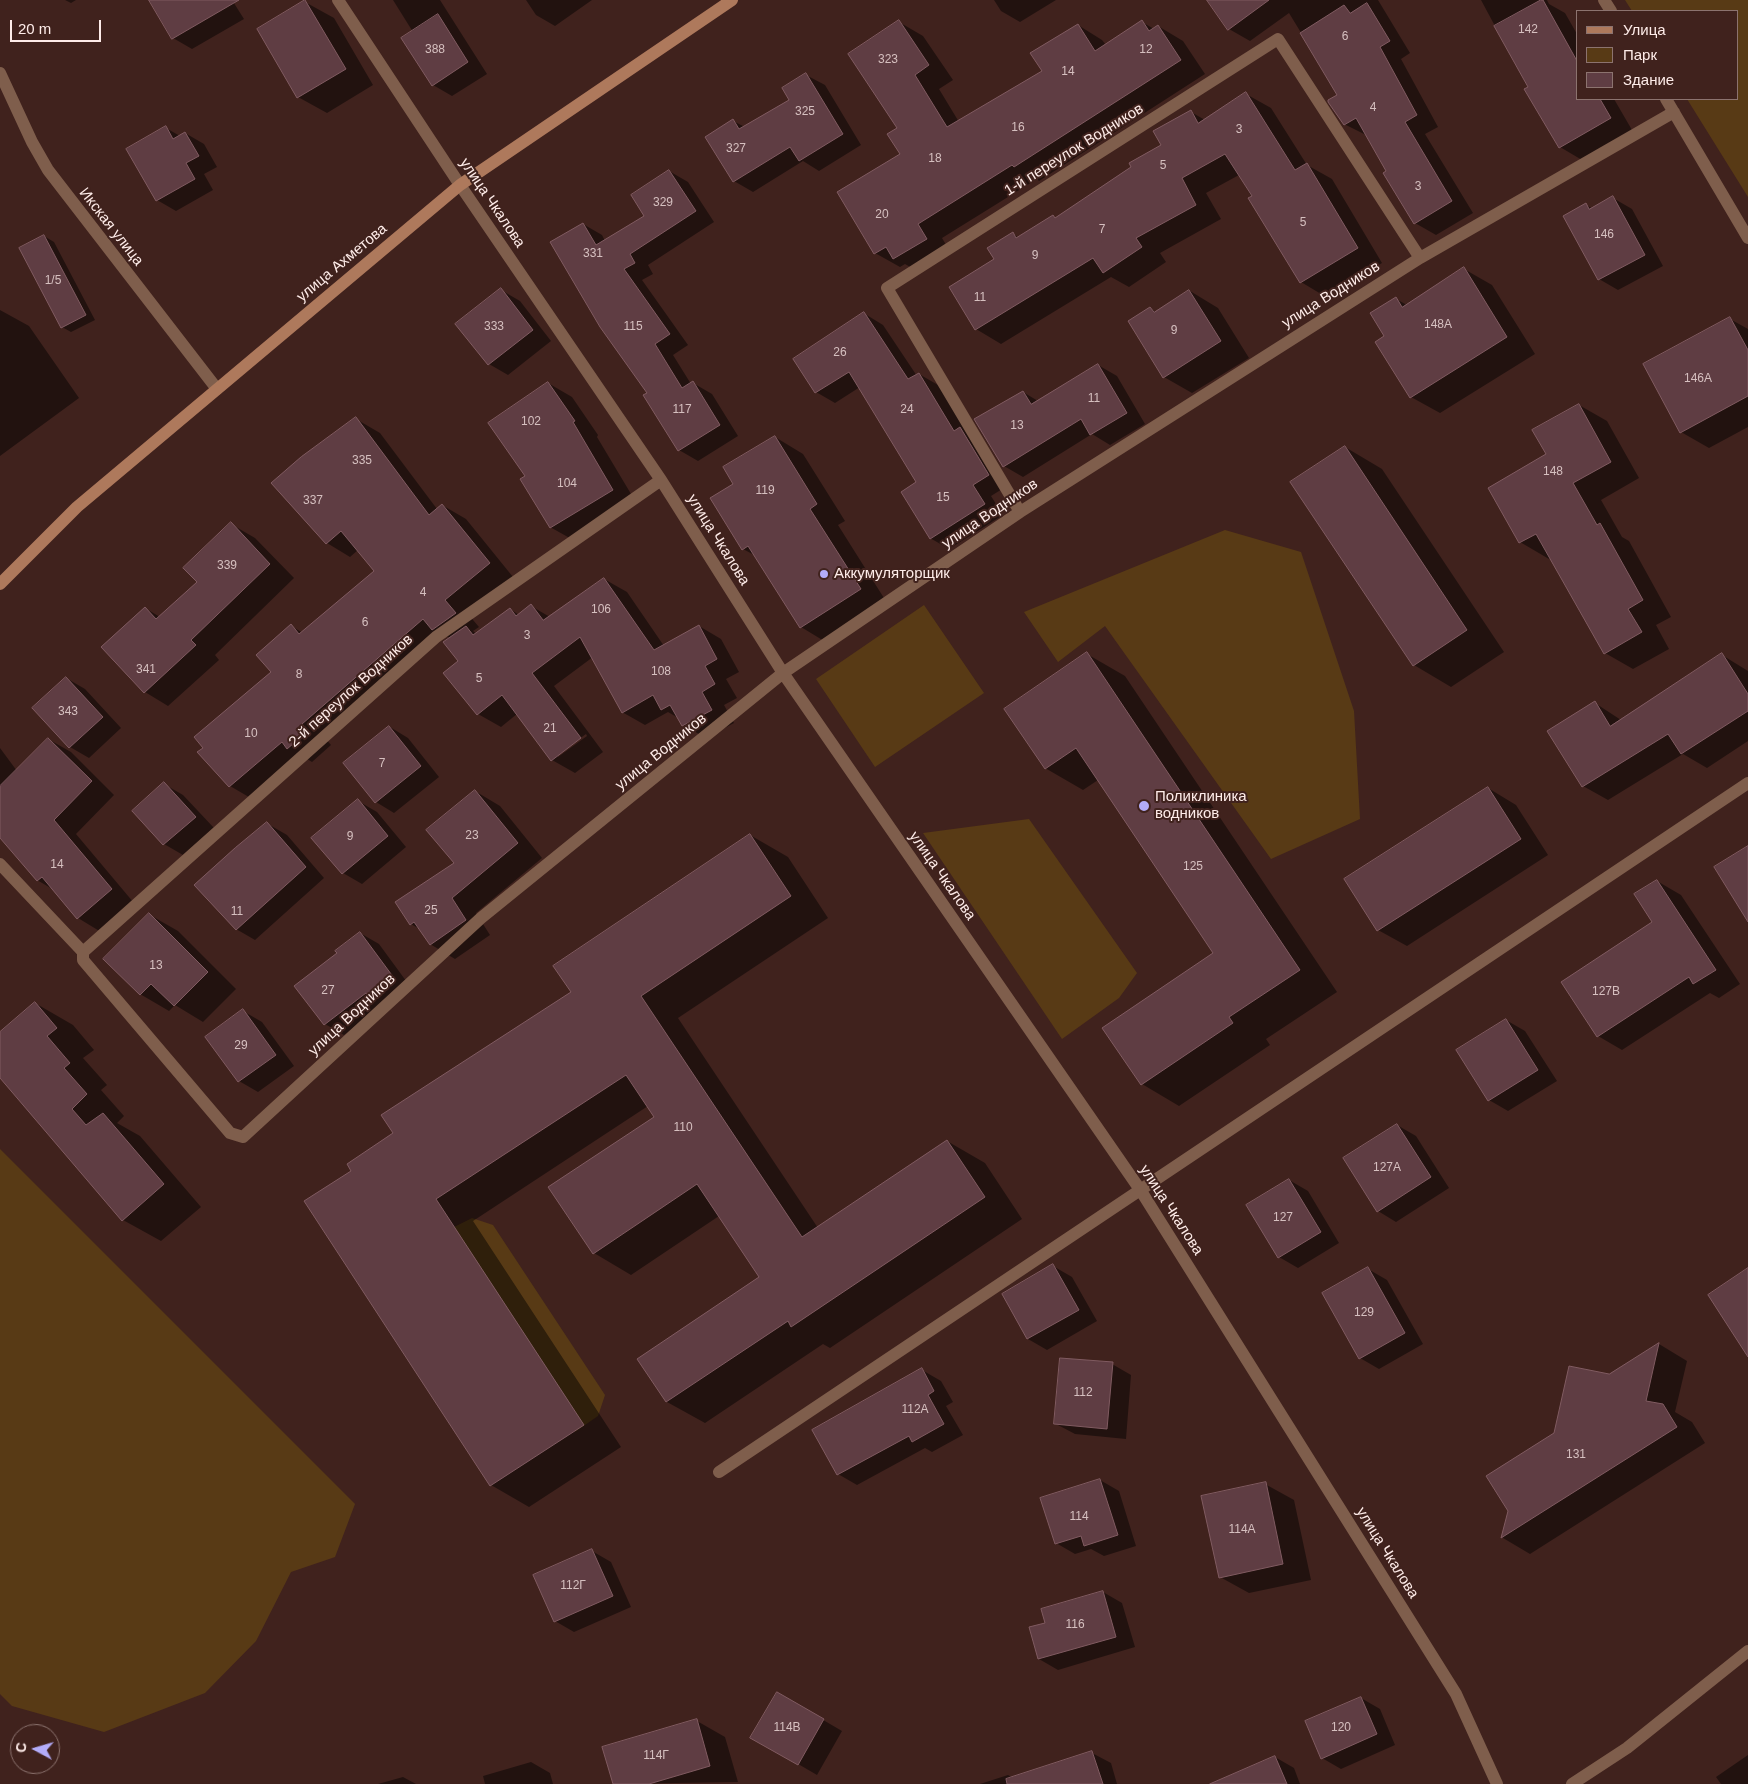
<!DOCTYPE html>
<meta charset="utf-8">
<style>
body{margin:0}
#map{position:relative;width:1748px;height:1784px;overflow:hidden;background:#40221d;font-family:Arial,sans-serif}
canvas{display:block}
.legend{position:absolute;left:1576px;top:10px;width:162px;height:90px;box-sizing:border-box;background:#40221d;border:1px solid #8c736f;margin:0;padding:6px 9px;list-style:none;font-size:15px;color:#feece9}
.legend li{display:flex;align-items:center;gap:10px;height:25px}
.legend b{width:25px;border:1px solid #8c736f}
.north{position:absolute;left:10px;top:1724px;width:50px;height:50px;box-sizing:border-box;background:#40221d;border:1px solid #8c736f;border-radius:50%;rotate:276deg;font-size:14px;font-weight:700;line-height:20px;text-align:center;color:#feece9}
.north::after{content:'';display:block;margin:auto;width:18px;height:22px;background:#b3acf9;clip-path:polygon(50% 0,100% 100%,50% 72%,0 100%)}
.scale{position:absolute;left:10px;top:20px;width:91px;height:22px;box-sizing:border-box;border:2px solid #feece9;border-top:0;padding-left:6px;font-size:15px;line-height:18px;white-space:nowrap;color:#feece9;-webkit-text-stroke:4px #40221d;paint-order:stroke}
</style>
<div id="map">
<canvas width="1748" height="1784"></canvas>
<ul class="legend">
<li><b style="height:6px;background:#ae795c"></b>Улица</li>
<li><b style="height:14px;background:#583a15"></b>Парк</li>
<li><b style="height:14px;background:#5f3d43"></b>Здание</li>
</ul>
<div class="north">С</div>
<div class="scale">20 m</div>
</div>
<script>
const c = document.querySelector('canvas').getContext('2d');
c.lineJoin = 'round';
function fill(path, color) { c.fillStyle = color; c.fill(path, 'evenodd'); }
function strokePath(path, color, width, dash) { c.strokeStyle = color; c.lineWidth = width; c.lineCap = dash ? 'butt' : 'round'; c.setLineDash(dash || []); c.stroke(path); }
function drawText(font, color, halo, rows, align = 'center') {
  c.font = font + ' Arial,sans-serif'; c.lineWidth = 4; c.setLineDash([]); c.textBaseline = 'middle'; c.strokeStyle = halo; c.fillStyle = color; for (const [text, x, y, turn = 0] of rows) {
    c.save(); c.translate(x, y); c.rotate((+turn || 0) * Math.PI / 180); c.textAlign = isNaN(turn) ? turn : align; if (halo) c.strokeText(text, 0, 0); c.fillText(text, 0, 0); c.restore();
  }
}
const green = new Path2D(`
 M1625,0H1748V197L1687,99H1737V11H1632Z
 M1225,530L1301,552L1354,711L1360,819L1271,859L1105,626L1058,662L1024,612Z
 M924,605L984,693L875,767L816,679Z
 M1029,819L1137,973L1119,998L1062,1039L923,833Z
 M0,1149L355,1504L335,1557L291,1572L256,1641L205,1693L104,1732L12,1706L0,1694Z
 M472,1218L493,1225L605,1395L598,1416L575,1432L444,1232Z`);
const shadow = new Path2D(`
 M65,0H76L71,3Z
 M151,0H232L244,19L192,49L173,38Z
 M393,0H440L487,74L452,96L433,85L413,32Z
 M526,0H592L555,26L536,15Z
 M994,0H1056L1020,22L1001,11Z
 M1208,0H1378L1410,53L1401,59L1438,127L1425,134L1473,213L1436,235L1415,223L1368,136L1344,124L1339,95L1289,13L1250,41L1229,29Z
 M1481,0H1547L1549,4L1565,13L1577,34V99H1614L1632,130L1582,160L1560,147Z
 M305,2L334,18L373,85L327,113L298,97Z
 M899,22L923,36L953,80L939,89L959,122L1043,72L1078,25L1102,40L1106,45L1142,22L1154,29L1158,26L1183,41L1205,74L1039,181L1037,179L942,238L951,253L919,272L905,264L900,267L875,253L901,154L898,129Z
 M806,75L825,85L861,145L819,171L803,161L753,192L734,181L706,137L733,121L745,127L791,100Z
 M1246,94L1271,108L1307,165L1332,179L1382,263L1326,297L1301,282L1239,175L1206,193L1221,219L1160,253L1166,262L1129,287L1111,277L1001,344L976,329L996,260L1013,234L1019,238L1053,217L1056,219L1163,146L1191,112L1205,120Z
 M166,128L180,136L185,133L204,144L217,167L204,174L213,190L176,211L157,200Z
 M669,171L688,182L714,222L648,265L653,274L642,280L688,345L673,355L691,384L693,383L712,394L738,436L698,461L679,450L649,393L583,224L602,235L605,241L645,216Z
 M1613,198L1632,209L1663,266L1618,290L1599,279L1586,205L1593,209Z
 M44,236L54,242L95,320L71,332L62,327Z
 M1464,269L1492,285L1535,354L1440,413L1411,397L1386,337L1396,299L1407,305Z
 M501,290L520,301L551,341L508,375L489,364Z
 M1190,291L1218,308L1249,358L1192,393L1164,377L1150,308L1156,312Z
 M0,310L29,326L79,398L0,456Z
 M865,314L883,325L917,376L919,374L938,385L1007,486L991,496L1003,515L949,549L930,538L917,483L860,387L835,403L816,392L795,359Z
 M1730,319L1748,329V427L1709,448L1681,432Z
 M1098,365L1117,376L1145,424L1110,445L1092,434L1023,477L1004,466L1023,392L1038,401Z
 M548,383L572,397L598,435L597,437L637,504L575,541L550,527L526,477Z
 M1579,405L1607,421L1639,478L1601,500L1622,537L1629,541L1671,617L1656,625L1669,649L1633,669L1605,653L1551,558L1549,559L1520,542L1489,488L1547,455Z
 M356,419L380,433L437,509L442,505L466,519L513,577L468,614L479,627L473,631L477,634L510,609L519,615L531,606L550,617L604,579L627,592L664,646L699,626L721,639L739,672L726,679L737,698L724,705L734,723L706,738L683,725L680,719L668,712L645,725L622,712L593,657L554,686L603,752L575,773L552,760L517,714L501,727L478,714L445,673L460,661L450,638L444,635L325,738L331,745L312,762L304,757L254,800L230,786L199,752L273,672L291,626L303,633L376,571L358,550L350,557L327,543ZM586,734L587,736L558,757V754Z
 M775,437L803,454L845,521L838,525L889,606L829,644L801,627L756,556L743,549L735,484Z
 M1345,447L1382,469L1504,652L1451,687L1414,665Z
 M231,524L255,538L294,578L215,655L219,660L168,706L145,692V608L160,617L198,582Z
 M1087,654L1125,676L1337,992L1266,1039L1270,1045L1179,1106L1142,1084L1215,954L1098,780L1083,790L1045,768Z
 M1722,655L1748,671V741L1707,768L1683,754L1608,800L1583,786L1595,703L1621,720Z
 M66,678L85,689L121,728L89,758L70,747Z
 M390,727L408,738L439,777L394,813L376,802Z
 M48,739L71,752L114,795L76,834L134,903L101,932L78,918L54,890L37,880L0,838V748L17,771Z
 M164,784L183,795L214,828L183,855L164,844L134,811Z
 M1488,788L1516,805L1548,855L1407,946L1378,930Z
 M475,791L500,806L542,858L476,913L490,935L455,959L430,944L421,930L411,924L456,863Z
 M358,801L377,812L406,847L362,884L343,873L313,838Z
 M268,824L287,835L324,878L255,940L236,929Z
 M750,835L788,857L828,918L678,1018L818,1228L947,1141L985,1163L1022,1219L830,1348L823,1344L705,1423L667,1402L639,1359L761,1277L719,1216L631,1275L594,1253L655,1117L648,1106L473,1221L621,1447L529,1507L491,1485L305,1202L353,1171L395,1133L572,992Z
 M1657,881L1681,895L1740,984L1719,998L1710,993L1622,1050L1598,1036L1654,923Z
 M150,915L178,931L236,989L203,1022L175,1005L169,1011L140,994Z
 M360,933L379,944L412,989L384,1004L344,1035L325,1024L338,954Z
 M35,1003L73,1025L94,1050L83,1058L107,1085L101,1090L124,1116L117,1123L140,1136L201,1207L161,1241L123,1220L0,1076V1033Z
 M243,1011L262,1022L294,1066L258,1092L239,1081L207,1037Z
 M1506,1020L1525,1031L1557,1081L1508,1111L1489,1100L1458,1050Z
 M1397,1125L1416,1136L1449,1188L1396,1222L1378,1211Z
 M1289,1180L1308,1191L1339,1243L1298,1268L1279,1257Z
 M1053,1266L1072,1277L1097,1321L1047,1350L1028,1339L1003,1294Z
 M1368,1269L1387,1280L1423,1344L1379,1369L1360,1358Z
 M1659,1344L1687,1361L1675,1412L1692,1422L1705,1443L1530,1554L1503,1538L1509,1511L1555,1434L1610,1375Z
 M1112,1364L1131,1375L1126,1439L1075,1434L1056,1424Z
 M922,1370L941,1381L953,1402L946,1406L963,1435L932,1452L925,1448L857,1485L838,1474L814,1430Z
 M1100,1480L1119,1491L1136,1546L1104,1556L1091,1549L1075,1554L1056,1543Z
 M1265,1484L1294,1500L1311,1580L1249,1593L1220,1577Z
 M592,1551L611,1562L631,1607L574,1632L555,1621Z
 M1103,1592L1122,1603L1135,1647L1058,1670L1039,1659L1046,1624Z
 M777,1693L842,1731L817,1775L752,1737Z
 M1361,1698L1380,1709L1395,1745L1341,1769L1322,1758Z
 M697,1721L725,1737L738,1782L614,1784Z
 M1092,1753L1111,1763L1117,1784H980L1008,1775L1013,1778Z
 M1748,1755V1784H1721L1716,1777Z
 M1275,1757L1294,1768L1300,1784H1233Z
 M531,1762L550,1773L553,1784H485L483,1776Z
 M403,1777L416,1784H378Z`);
const building = new Path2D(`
 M149,0H239L172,39Z
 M305,0L346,69L297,98L257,29Z
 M1207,0H1269L1228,30Z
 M1541,0H1543L1577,61V99H1600L1611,118L1559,148L1524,89L1528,87L1494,26Z
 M1367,3L1390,41L1380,47L1417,115L1405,122L1452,201L1414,224L1383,173L1386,171L1356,118L1344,125L1328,102V100L1337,95L1300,33L1344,5L1350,13Z
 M438,14L468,62L432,86L401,38Z
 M899,20L929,65L915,75L947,127L1042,71L1030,53L1078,24L1095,51L1142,20L1149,31L1158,25L1181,60L1014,167L1012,165L918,224L927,239L893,259L886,247L874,254L837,192L900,154L887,134L897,128L848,54Z
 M806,73L843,134L799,161L790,147L733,182L705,137L733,119L739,129L789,100L782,88Z
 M1246,92L1295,170L1307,163L1358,248L1300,283L1248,198L1252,196L1225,154L1182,178L1196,205L1136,238L1142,247L1103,273L1093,258L975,330L949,287L994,259L987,248L1013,232L1016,238L1053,215L1055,218L1131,167L1129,163L1161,145L1153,131L1191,110L1198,123Z
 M166,126L173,139L185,132L199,156L186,163L195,179L156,201L126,149Z
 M669,170L696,211L630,254L635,263L624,269L670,334L655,344L682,388L693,381L720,425L678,451L643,395L647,393L600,327L550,242L583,223L596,245L644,216L631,195Z
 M1613,196L1645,255L1598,280L1563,216L1586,203L1589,209Z
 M44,235L86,315L61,328L19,248Z
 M1464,267L1507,337L1410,398L1375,342L1384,336L1370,313L1396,297L1402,307Z
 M501,288L533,330L488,365L455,324Z
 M1189,290L1221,341L1163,378L1128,321L1150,307L1154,312Z
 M864,312L908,379L919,373L954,431L960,427L989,475L973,485L985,504L930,539L901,492L916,482L849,372L815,393L793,359Z
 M1730,317L1748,350V396L1680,433L1643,364Z
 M1098,364L1127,413L1090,435L1081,419L1003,467L974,419L1023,391L1031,404Z
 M548,382L575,421L573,422L613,490L550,528L520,479L525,476L488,423Z
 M1579,404L1611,462L1573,483L1597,525L1600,523L1643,600L1628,609L1642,632L1604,654L1536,534L1519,543L1488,488L1546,454L1532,430Z
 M356,417L429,515L442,504L490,563L445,600L456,613L432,630L423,619L302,724L308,731L287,749L282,742L229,787L197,752L203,748L194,737L271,672L256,655L291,624L299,634L374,571L341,531L326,544L271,483L301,457Z
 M775,436L817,504L810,509L861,589L800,628L748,546L742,550L710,498L733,484L723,467Z
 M1345,446L1467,630L1413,666L1290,482Z
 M231,522L270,564L191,640L196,645L144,693L101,647L145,607L156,619L197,582L183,568Z
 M604,578L654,650L699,625L717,659L705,666L715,684L702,692L712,710L682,726L670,705L661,710L653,695L622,713L580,637L532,673L581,738L551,761L502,695L477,715L443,673L458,661L443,642L466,626L473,635L510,608L516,616L531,604L543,620Z
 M1087,652L1300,970L1229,1017L1233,1023L1141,1085L1102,1028L1213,953L1076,748L1045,769L1004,709Z
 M1722,653L1748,694V711L1681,754L1668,734L1582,787L1547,731L1595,701L1610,726Z
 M66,677L103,717L69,748L32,708Z
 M389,726L421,766L375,803L343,763Z
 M48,738L92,781L54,820L112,889L77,919L42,877L37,881L0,838V786Z
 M164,782L196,817L163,845L132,811Z
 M1488,787L1521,839L1377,931L1344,879Z
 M475,790L518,843L452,898L466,920L430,945L414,922L410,925L395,902L454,863L426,830Z
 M358,799L388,836L342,874L311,838Z
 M267,822L306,867L236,930L194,885L235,848Z
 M750,834L791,896L641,996L802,1237L947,1140L985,1197L791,1327L788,1321L666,1402L637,1359L759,1277L697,1184L593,1254L548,1187L654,1117L626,1075L436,1199L584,1425L490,1486L304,1201L351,1171L347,1164L393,1133L381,1115L571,992L553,966Z
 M1748,846V922L1714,867Z
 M1657,880L1716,970L1693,984L1689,977L1597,1037L1561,982L1652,922L1634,894Z
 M149,913L208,972L174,1006L151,984L140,995L103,959Z
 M360,932L394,978L369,996L366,993L324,1025L294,986L337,953L335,951Z
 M35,1002L57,1028L47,1036L70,1063L64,1068L87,1094L72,1109L86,1125L103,1113L164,1184L122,1221L0,1078V1032Z
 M243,1009L276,1055L238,1082L205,1037Z
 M1506,1019L1538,1070L1488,1101L1456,1050Z
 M1397,1124L1431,1177L1377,1212L1343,1158Z
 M1289,1179L1321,1232L1278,1258L1246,1205Z
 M1053,1264L1079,1310L1027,1339L1002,1294Z
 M1368,1267L1405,1333L1359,1359L1322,1293Z
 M1748,1268V1357L1708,1295Z
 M1659,1343L1646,1401L1663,1404L1677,1427L1501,1538L1508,1511L1486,1476L1554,1433L1569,1366L1609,1374Z
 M1060,1358L1113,1362L1107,1429L1054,1424Z
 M922,1368L934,1391L928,1395L944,1424L912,1442L909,1436L837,1475L812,1430Z
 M1100,1479L1118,1535L1084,1546L1081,1536L1055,1544L1040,1498Z
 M1266,1482L1283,1564L1219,1578L1201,1496Z
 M592,1549L613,1596L554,1622L533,1575Z
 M1103,1591L1116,1637L1038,1659L1029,1627L1045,1623L1041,1609Z
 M777,1692L824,1719L798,1765L750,1738Z
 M1361,1697L1377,1734L1321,1759L1305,1721Z
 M697,1719L710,1766L649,1784H613L602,1747Z
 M1092,1751L1103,1784H1007L1006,1779Z
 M1275,1756L1287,1784H1210Z`);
const street = new Path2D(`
 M338,0L460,185L661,480L783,673L1141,1191L1456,1694L1497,1784
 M1604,0L1611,11
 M0,73L32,142L48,170L217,389
 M1666,99L1748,238
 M1020,512L887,288L1278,39L1420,258
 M0,864L83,952V960L230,1133L243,1137L481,918L783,673L1020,512L1420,258L1674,112
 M83,952L436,637L661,480
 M719,1472L1748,783
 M1572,1784L1627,1748L1748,1651`);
const secondary = new Path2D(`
 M0,584L77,507L460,185L732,0`);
const markers = [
 [824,574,5,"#b3acf9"],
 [1144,806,6,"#b3acf9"]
];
const numberNames = [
 ["142",1528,30],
 ["6",1345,37],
 ["388",435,50],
 ["12",1146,50],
 ["323",888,60],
 ["14",1068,72],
 ["4",1373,108],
 ["325",805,112],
 ["16",1018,128],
 ["3",1239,130],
 ["327",736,149],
 ["18",935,159],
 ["5",1163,166],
 ["3",1418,187],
 ["329",663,203],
 ["20",882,215],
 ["5",1303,223],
 ["7",1102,230],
 ["146",1604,235],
 ["331",593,254],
 ["9",1035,256],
 ["1/5",53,281],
 ["11",980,298],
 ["148А",1438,325],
 ["333",494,327],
 ["115",633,327],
 ["9",1174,331],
 ["26",840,353],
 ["146А",1698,379],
 ["11",1094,399],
 ["117",682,410],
 ["24",907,410],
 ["102",531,422],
 ["13",1017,426],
 ["335",362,461],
 ["148",1553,472],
 ["104",567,484],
 ["119",765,491],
 ["15",943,498],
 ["337",313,501],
 ["339",227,566],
 ["4",423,593],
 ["106",601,610],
 ["6",365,623],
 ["3",527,636],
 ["341",146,670],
 ["108",661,672],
 ["8",299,675],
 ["5",479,679],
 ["343",68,712],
 ["21",550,729],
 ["10",251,734],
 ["7",382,764],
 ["23",472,836],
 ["9",350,837],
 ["14",57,865],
 ["125",1193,867],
 ["25",431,911],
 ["11",237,912],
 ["13",156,966],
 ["27",328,991],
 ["127В",1606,992],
 ["29",241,1046],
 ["110",683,1128],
 ["127А",1387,1168],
 ["127",1283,1218],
 ["129",1364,1313],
 ["112",1083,1393],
 ["112А",915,1410],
 ["131",1576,1455],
 ["114",1079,1517],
 ["114А",1242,1530],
 ["112Г",573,1586],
 ["116",1075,1625],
 ["114В",787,1728],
 ["120",1341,1728],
 ["114Г",656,1756]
];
const streetNames = [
 ["1-й переулок Водников",1074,150,-32],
 ["улица Чкалова",492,203,56],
 ["Икская улица",111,227,52],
 ["улица Ахметова",342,263,-40],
 ["улица Водников",1331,295,-32],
 ["улица Водников",990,514,-34],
 ["улица Чкалова",718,540,58],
 ["2-й переулок Водников",351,691,-42],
 ["улица Водников",661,752,-39],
 ["улица Чкалова",942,876,55],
 ["улица Водников",352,1015,-43],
 ["улица Чкалова",1171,1210,57],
 ["улица Чкалова",1387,1553,58]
];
const poiNames = [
 ["Аккумуляторщик",834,574],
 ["Поликлиника",1155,797],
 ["водников",1155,814]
];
fill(green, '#583a15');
fill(shadow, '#0007');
fill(building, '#5f3d43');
strokePath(building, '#805b61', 1);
strokePath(street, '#7f5e4c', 12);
strokePath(secondary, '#ae795c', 12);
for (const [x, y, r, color] of markers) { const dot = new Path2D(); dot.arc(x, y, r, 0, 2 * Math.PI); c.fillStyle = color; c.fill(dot); strokePath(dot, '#40221d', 2); }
drawText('12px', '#d6c0c0', null, numberNames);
drawText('15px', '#feece9', '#40221d', streetNames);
drawText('15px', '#feece9', '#40221d', poiNames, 'left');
</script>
